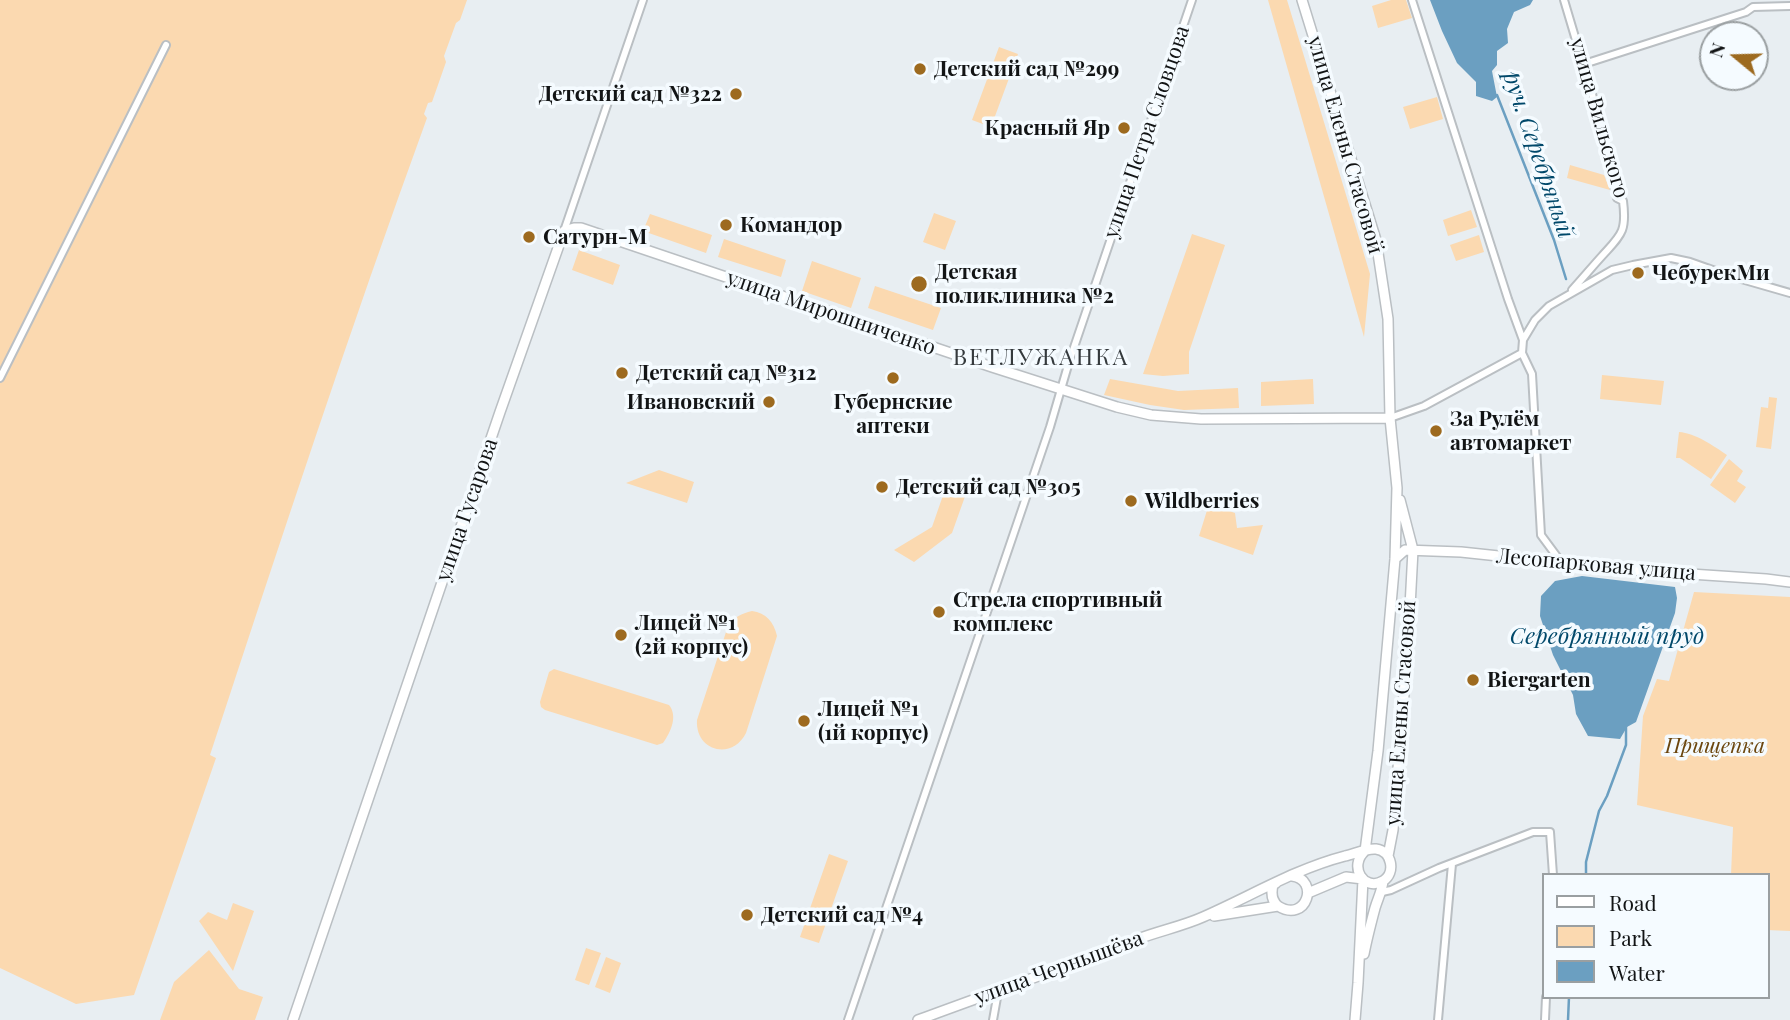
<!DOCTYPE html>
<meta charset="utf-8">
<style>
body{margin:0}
#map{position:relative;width:1790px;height:1020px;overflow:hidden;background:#e8eef2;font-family:"Playfair Display",serif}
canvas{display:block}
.legend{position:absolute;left:1542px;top:873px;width:228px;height:126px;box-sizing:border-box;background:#f5fbff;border:2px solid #9a9fa1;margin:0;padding:9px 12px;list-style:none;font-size:21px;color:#121415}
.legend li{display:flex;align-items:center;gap:14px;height:35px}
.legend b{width:35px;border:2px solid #9a9fa1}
.north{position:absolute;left:1699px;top:21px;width:70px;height:70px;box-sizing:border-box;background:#f5fbff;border:2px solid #9a9fa1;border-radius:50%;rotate:289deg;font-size:19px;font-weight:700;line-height:28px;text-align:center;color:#121415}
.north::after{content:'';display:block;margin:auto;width:24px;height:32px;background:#9d6a1f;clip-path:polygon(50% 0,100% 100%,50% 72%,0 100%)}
</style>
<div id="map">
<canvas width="1790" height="1020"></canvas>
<ul class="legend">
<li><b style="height:9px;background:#fff"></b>Road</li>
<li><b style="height:19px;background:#fbd9b0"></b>Park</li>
<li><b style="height:19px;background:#6b9fc1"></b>Water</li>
</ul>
<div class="north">N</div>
</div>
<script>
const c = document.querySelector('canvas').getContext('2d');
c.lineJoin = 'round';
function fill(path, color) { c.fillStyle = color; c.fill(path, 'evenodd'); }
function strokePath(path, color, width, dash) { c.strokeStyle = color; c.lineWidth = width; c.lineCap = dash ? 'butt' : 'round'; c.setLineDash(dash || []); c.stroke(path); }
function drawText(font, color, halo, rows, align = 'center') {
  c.font = font + ' "Playfair Display",serif'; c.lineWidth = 7; c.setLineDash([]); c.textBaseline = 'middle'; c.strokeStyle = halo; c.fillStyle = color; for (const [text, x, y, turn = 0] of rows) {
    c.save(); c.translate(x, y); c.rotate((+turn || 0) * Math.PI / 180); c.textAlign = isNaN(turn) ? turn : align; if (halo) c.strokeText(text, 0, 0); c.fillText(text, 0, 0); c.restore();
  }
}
const green = new Path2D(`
 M0,0H467L460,20L456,23L444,56L446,62L432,102L428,103L424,114L427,118C350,329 280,542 210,755L216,758L134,995L76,1004L0,968Z
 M1268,0H1287L1370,274L1364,337Z
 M1391,0H1406L1412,18L1378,28L1372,6Z
 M999,47L1018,54L991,127L972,120Z
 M1437,97L1443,119L1410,129L1403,107Z
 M1570,165L1604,175L1610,190L1567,178Z
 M1471,210L1477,227L1448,236L1443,220Z
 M934,213L956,221L945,250L923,242Z
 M650,214L712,235L706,253L643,231Z
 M1192,234L1225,245L1189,352V374L1163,376L1143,374Z
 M1479,235L1484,252L1456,261L1450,245Z
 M724,239L786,260L781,277L718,257Z
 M579,250L620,265L613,285L572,270Z
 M812,261L861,278L851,308L802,291Z
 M875,286L941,308L933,330L868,308Z
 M1602,375L1664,381L1661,405L1600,399Z
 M1110,379L1178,391L1238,388L1239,408L1184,410L1150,405L1104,395Z
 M1313,379L1314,404L1261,406V382Z
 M1769,397L1777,398L1771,449L1756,447L1761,407L1768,408Z
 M1679,432C1695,433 1714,446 1727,455L1711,479L1680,458H1676Z
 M1729,459L1743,471L1737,481L1746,487L1735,503L1710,485Z
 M659,470L694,482L687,503L626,483Z
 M948,481L968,488L952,533L914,562L894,550L932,527Z
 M1209,504L1235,513L1237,528L1263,525L1253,555L1199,536Z
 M1694,592L1790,597V931L1767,930V875H1731L1733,827L1637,805L1643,716L1657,679L1669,681Z
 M752,611C766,613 774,622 777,636L746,733C732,761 695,751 697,720L728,626C735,616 741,614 752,611Z
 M554,669L669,705C678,716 671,732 663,743L657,745L545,710L541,707L540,702L549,672Z
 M829,854L848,861L819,943L800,937Z
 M233,903L254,911L233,971L199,921L208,912L227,920Z
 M586,948L601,953L589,985L575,980Z
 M209,950L239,989L263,997L255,1020H160L174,982Z
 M606,957L621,963L610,993L595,987Z`);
const water = new Path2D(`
 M1430,0H1533L1530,5L1514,12L1507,29L1508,43L1497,51V65L1492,71L1497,97L1492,101L1476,96V82L1457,63L1442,31Z
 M1582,576L1675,587L1677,598L1675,613L1636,722L1627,727L1620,739L1588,736L1576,714L1573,695L1553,655L1540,616L1541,596L1555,581Z`);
const stream = new Path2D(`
 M1497,95L1554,240L1566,279
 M1586,875V862L1599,811L1607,796L1626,745V724
 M1568,1020L1569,997`);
const street = new Path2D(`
 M1412,0L1508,299L1523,340
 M1564,0L1592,94L1617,198L1623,201C1627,232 1621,235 1602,256C1592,267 1582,279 1572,290
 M1584,64L1746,12L1753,7L1790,6
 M564,231L643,0
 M1522,353L1532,374L1541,535L1561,562
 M0,378L166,45
 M1390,418L1424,406L1522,353L1523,340L1535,320L1549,306L1612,270L1633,265L1671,258L1690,262L1724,274L1790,293
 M1382,892L1391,890L1439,868L1533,832H1550L1553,875
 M848,1020L1050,427L1069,362L1192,0
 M993,1020L998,992
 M1438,1020L1452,864
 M1545,1020L1546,997`);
const secondary = new Path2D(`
 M1302,0L1376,240L1388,319L1390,418L1397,488L1395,559L1378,751L1365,851
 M1395,559L1405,550L1461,552L1630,570L1766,579L1790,582
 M1388,856L1393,830L1408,645L1413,550L1400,500
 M1276,883L1273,885C1271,893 1272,901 1278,906
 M1308,893L1346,877L1363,879
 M1214,916L1278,906C1307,924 1320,879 1292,876
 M1364,954C1367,938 1371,923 1375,908C1378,898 1382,891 1383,881
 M293,1020L500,412L564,231L574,228H581L992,367L1117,407L1151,415L1201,419L1390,418
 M918,1020C991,993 1065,967 1138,939C1159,931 1183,926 1203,917C1251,896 1295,869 1345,856C1354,854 1367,848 1376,849C1392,851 1396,873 1383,881C1364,892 1348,866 1365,851
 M1355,1020L1358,983L1363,879`);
const markers = [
 [920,69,7,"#9d6a1f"],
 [736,94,7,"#9d6a1f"],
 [1124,128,7,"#9d6a1f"],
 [726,225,7,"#9d6a1f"],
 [529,237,7,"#9d6a1f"],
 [1638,273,7,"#9d6a1f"],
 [919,284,9,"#9d6a1f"],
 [622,373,7,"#9d6a1f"],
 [893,378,7,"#9d6a1f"],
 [769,402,7,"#9d6a1f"],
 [1436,431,7,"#9d6a1f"],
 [882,487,7,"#9d6a1f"],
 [1131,501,7,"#9d6a1f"],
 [939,612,7,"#9d6a1f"],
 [621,635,7,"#9d6a1f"],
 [1473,680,7,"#9d6a1f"],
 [804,721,7,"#9d6a1f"],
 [747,915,7,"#9d6a1f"]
];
const poiNames = [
 ["Детский сад №299",934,69],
 ["Детский сад №322",722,94,"right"],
 ["Красный Яр",1110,128,"right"],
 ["Командор",740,225],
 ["Сатурн-М",543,237],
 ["Детская",935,272],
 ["поликлиника №2",935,296],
 ["ЧебурекМи",1652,273],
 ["Детский сад №312",636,373],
 ["Ивановский",755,402,"right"],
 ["Губернские",893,402,"center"],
 ["аптеки",893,426,"center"],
 ["За Рулём",1450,419],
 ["автомаркет",1450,443],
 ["Детский сад №305",896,487],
 ["Wildberries",1145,501],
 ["Стрела спортивный",953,600],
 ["комплекс",953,624],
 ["Лицей №1",635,623],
 ["(2й корпус)",635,647],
 ["Biergarten",1487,680],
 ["Лицей №1",818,709],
 ["(1й корпус)",818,733],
 ["Детский сад №4",761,915]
];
const streetNames = [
 ["улица Вильского",1599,118,74],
 ["улица Петра Словцова",1147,132,-71],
 ["улица Елены Стасовой",1345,145,74],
 ["улица Мирошниченко",831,313,19],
 ["улица Гусарова",467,510,-71],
 ["Лесопарковая улица",1596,565,5],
 ["улица Елены Стасовой",1401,713,-86],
 ["улица Чернышёва",1059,968,-20]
];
const parkNames = [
 ["Прищепка",1715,746]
];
const waterNames = [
 ["руч. Серебряный",1538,155,71],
 ["Серебрянный пруд",1607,637]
];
const neighbourhoodNames = [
 ["ВЕТЛУЖАНКА",1041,358]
];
fill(green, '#fbd9b0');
fill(water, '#6b9fc1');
strokePath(stream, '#6b9fc1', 2.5);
strokePath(street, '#babfc3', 10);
strokePath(secondary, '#babfc3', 12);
strokePath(street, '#fff', 6);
strokePath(secondary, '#fff', 9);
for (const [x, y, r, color] of markers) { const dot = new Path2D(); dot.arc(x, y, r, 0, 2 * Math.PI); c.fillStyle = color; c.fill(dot); strokePath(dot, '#f5fbff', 2.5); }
drawText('bold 21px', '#121415', '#f5fbff', poiNames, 'left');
drawText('21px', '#121415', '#f5fbff', streetNames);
drawText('italic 21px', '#6b460e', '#f5fbff', parkNames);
drawText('italic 23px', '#00486a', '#f5fbff', waterNames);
c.letterSpacing = '2px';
drawText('23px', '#353a3d', '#f5fbff', neighbourhoodNames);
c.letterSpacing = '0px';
</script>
